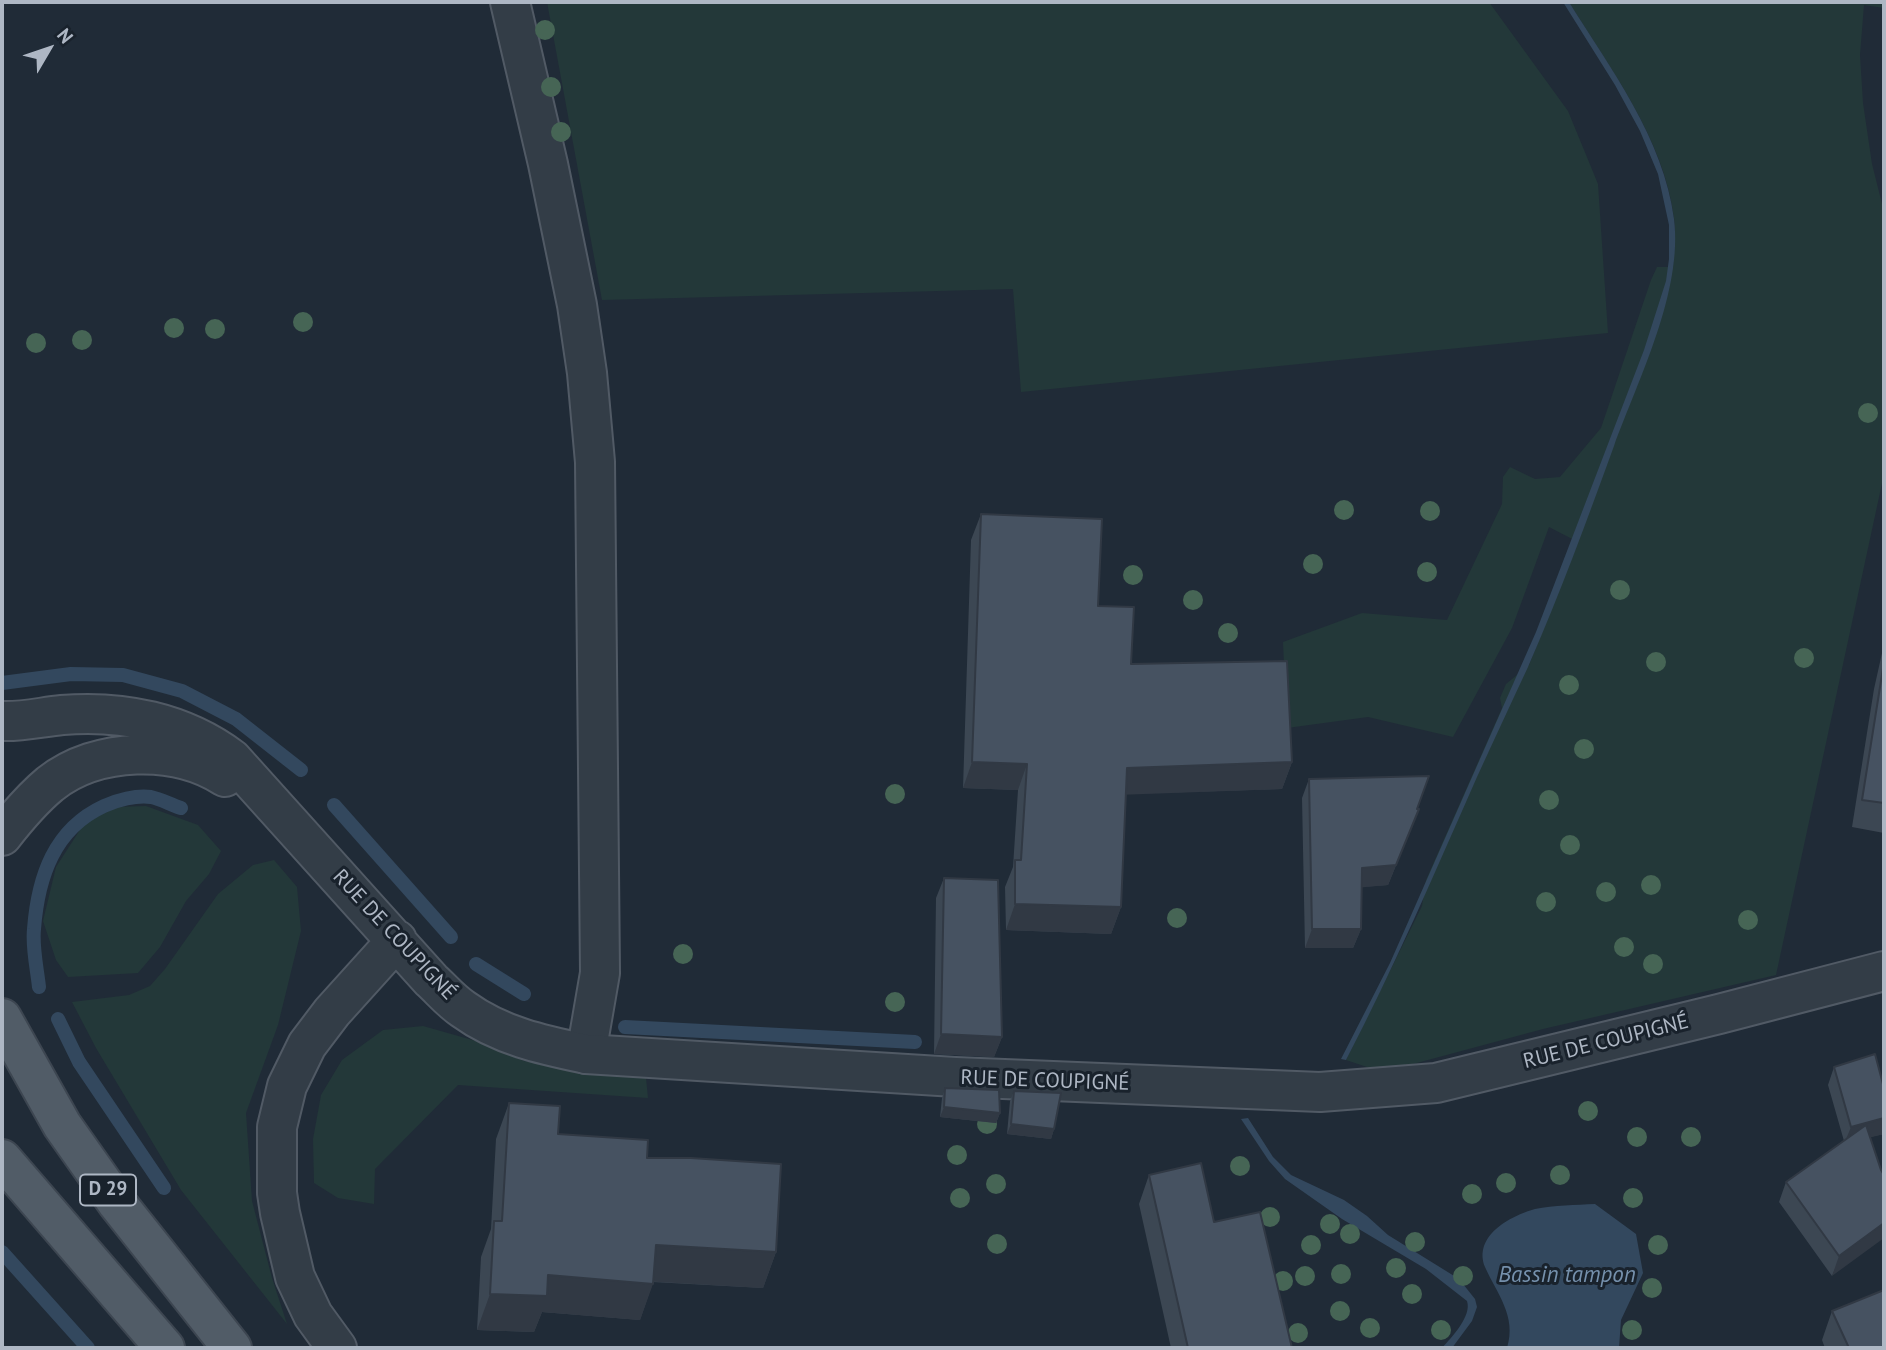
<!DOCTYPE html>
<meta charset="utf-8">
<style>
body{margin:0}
#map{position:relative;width:1886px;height:1350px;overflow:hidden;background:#202b37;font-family:"PT Sans",sans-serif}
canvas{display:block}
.frame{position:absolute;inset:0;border:4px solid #aeb7c4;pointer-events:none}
.north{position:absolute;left:14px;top:14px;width:70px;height:70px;-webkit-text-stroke:5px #19222c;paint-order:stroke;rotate:51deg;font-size:19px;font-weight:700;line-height:28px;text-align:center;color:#aeb7c4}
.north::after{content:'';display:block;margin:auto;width:24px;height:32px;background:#aeb7c4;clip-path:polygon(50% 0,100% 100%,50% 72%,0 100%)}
</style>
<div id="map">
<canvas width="1886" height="1350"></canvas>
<div class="frame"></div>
<div class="north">N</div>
</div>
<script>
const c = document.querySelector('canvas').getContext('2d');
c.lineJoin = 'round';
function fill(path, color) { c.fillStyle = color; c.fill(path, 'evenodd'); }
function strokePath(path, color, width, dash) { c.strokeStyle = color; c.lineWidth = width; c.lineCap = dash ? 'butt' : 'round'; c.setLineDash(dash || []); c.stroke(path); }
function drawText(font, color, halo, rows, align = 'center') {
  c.font = font + ' "PT Sans",sans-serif'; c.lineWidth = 6; c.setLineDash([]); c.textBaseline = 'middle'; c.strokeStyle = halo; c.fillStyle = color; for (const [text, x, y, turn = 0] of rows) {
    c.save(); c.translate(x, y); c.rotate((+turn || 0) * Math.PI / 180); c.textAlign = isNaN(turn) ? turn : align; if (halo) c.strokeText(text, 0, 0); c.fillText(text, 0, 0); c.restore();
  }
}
const green = new Path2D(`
 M547,2H1489L1568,111L1598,184L1608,333L1021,392L1013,289L602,300Z
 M1569,2H1884V8L1864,5L1860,55L1863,103L1872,164L1884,212V474L1776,975L1543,1029L1413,1064L1373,1069L1346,1060L1422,906L1426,880L1502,708L1500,698L1506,684L1529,665L1578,542L1549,527L1512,628L1453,737L1368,717L1287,728L1283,642L1362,613L1447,620L1502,504L1503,477L1510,467L1535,479L1560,477L1601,428L1651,280L1657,267H1673C1674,251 1676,234 1674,218C1664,138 1610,69 1569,2Z
 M146,806L198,825L221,851L209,874L186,901L160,947L138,973L68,977L56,960L43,921L56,867L85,822L114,807Z
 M274,860L297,887L301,931L278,1025L246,1113L252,1201L272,1278L287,1324L181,1190L96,1048L72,1002L129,995L150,986L165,969L218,894L253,865Z
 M423,1026L476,1041L524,1061L646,1078L648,1098L458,1085L375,1169L374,1204L338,1198L314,1183L313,1139L321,1095L342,1060L383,1030Z`);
const water = new Path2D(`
 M1563,2H1569C1610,68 1664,139 1674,219C1683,291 1639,378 1614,446C1587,520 1560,594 1528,667C1511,703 1494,740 1477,777C1435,872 1394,968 1346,1060L1341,1059L1390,963L1536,632L1644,350L1666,281L1669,259V225L1658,174L1640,131L1615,85Z
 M1248,1118L1273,1157L1291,1175L1344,1200L1367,1216L1388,1235L1459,1279L1475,1299L1477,1307L1472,1321L1452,1348H1442C1452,1337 1472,1316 1467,1301L1426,1269L1342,1219L1285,1179L1269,1161L1241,1119Z
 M1595,1204L1636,1234L1643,1273L1621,1320L1619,1348H1507C1517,1316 1497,1294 1485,1267C1473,1236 1510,1216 1535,1209C1554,1205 1576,1205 1595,1204Z`);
const stream = new Path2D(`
 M2,683L71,674L123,675L182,691L236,719L301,770
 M334,805L451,937
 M476,964L524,994
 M39,987C37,968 32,947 34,929C38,877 54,829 104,806C117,800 136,795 151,797C161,799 171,805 181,808
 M58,1019L79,1062L164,1188
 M625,1027L915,1042
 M2,1252L88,1348`);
const minor = new Path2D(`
 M510,2L548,164L577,305L587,373L595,462L600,973L586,1054`);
const tertiary = new Path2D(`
 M2,721C21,722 42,717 62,715C122,710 183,722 232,759L431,980C441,989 451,1001 463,1009C500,1036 543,1045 586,1054L955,1077L1320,1092L1436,1083L1719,1014L1884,971
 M2,836C16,818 32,799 50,784C97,747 175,745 225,777
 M337,1348L313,1315L295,1277L280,1213L277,1193V1127L287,1086L307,1045L332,1012L397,940`);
const primary = new Path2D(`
 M2,1018L62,1125L117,1203L232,1348
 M2,1159L165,1348`);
const trees = [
 [545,30],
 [551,87],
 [561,132],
 [303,322],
 [174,328],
 [215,329],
 [82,340],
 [36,343],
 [1868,413],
 [1344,510],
 [1430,511],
 [1313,564],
 [1427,572],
 [1133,575],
 [1620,590],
 [1193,600],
 [1228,633],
 [1804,658],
 [1656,662],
 [1569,685],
 [1584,749],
 [895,794],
 [1549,800],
 [1570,845],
 [1651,885],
 [1606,892],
 [1546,902],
 [1177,918],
 [1748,920],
 [1624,947],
 [683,954],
 [1653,964],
 [895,1002],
 [1588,1111],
 [987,1124],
 [1637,1137],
 [1691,1137],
 [957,1155],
 [1240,1166],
 [1560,1175],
 [1506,1183],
 [996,1184],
 [1472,1194],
 [960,1198],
 [1633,1198],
 [1270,1217],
 [1330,1224],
 [1350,1234],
 [1415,1242],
 [997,1244],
 [1311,1245],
 [1658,1245],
 [1396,1268],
 [1341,1274],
 [1305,1276],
 [1463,1276],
 [1283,1281],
 [1652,1288],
 [1412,1294],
 [1340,1311],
 [1370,1328],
 [1441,1330],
 [1632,1330],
 [1298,1333]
];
const wall = new Path2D(`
 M981,514L1098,606L1131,664L1292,762L1282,789L1125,794L1121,907L1111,934L1006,930L1005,887L1013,867L1018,790L963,788L971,540Z
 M1884,644V833L1852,827L1874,689Z
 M1309,779L1419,809L1388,885L1361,887V929L1353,948H1305L1302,798Z
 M944,878L1002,1037L994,1057L934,1054L936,898Z
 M1834,1067L1884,1134L1870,1137L1881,1170L1832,1276L1779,1202L1786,1182L1844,1141L1828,1085Z
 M945,1088L1000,1113L996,1123L940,1117L942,1098Z
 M1014,1091L1054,1129L1051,1139L1007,1134L1010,1101Z
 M509,1103L558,1134L647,1158L776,1252L763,1288L653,1282L640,1320L542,1312L534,1332L477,1330L481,1257L491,1229L496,1139Z
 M1149,1175L1214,1222L1292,1348H1171L1139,1204Z
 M1832,1311L1884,1348H1825L1822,1340Z`);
const shadedWall = new Path2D(`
 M972,762L1027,764L1018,790L963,788Z
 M1292,762L1282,789L1117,795L1127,768Z
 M1419,809L1388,885L1355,888L1362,868Z
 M1015,904L1121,907L1111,934L1006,930Z
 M1312,929H1361L1353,948H1305Z
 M941,1034L1002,1037L994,1057L934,1054Z
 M944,1107L1000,1113L996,1123L940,1117Z
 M1884,1118V1134L1844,1144L1851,1127Z
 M1011,1124L1054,1129L1051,1139L1007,1134Z
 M1884,1223V1238L1832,1276L1839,1256Z
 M656,1245L776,1252L763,1288L643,1281Z
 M548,1275L653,1284L640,1320L542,1312L534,1332L477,1330L490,1294Z`);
const building = new Path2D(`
 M981,514L1102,519L1098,606L1134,607L1131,664L1287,661L1292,762L1127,768L1121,907L1015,904V860H1021L1027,764L972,762Z
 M1884,662V803L1862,800Z
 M1429,776L1417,809H1419L1396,865L1362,868L1361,929H1312L1309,779Z
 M944,878L998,880L1002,1037L941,1034Z
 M1875,1054L1884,1088V1118L1851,1127L1834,1067Z
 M945,1088L999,1090L1000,1113L944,1107Z
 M1014,1091L1061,1093L1054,1129L1011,1124Z
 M509,1103L560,1106L558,1134L648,1140L647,1158H691L781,1164L776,1252L656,1245L653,1284L548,1275L547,1296L490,1294L494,1221H502Z
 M1866,1125L1881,1170L1884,1175V1223L1839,1256L1786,1182Z
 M1201,1163L1214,1222L1260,1212L1292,1348H1188L1149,1175Z
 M1884,1290V1348H1849L1832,1311Z`);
const shields = [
 [108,1190,56]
];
const shieldNames = [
 ["D 29",108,1190]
];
const streetNames = [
 ["RUE DE COUPIGNÉ",394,935,47],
 ["RUE DE COUPIGNÉ",1606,1042,-14],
 ["RUE DE COUPIGNÉ",1045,1081,2]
];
const waterNames = [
 ["Bassin tampon",1567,1275]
];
fill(green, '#233839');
fill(water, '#33485e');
strokePath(stream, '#33485e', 14);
strokePath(minor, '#515a65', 42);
strokePath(tertiary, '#515a65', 42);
strokePath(primary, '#3d4651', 42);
strokePath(minor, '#333d47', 38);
strokePath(tertiary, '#333d47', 38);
strokePath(primary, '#515c67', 38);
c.fillStyle = '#466555';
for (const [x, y] of trees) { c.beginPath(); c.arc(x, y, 10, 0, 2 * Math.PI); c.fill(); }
fill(wall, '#3c4753');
fill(shadedWall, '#313944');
fill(building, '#465261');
strokePath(building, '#313944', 2);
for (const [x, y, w] of shields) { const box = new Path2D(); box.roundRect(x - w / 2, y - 15.5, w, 31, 5); c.fillStyle = '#19222c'; c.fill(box); strokePath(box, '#aeb7c4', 2); }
drawText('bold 19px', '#aeb7c4', null, shieldNames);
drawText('21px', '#aeb7c4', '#19222c', streetNames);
drawText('italic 23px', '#7590ac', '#19222c', waterNames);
</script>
